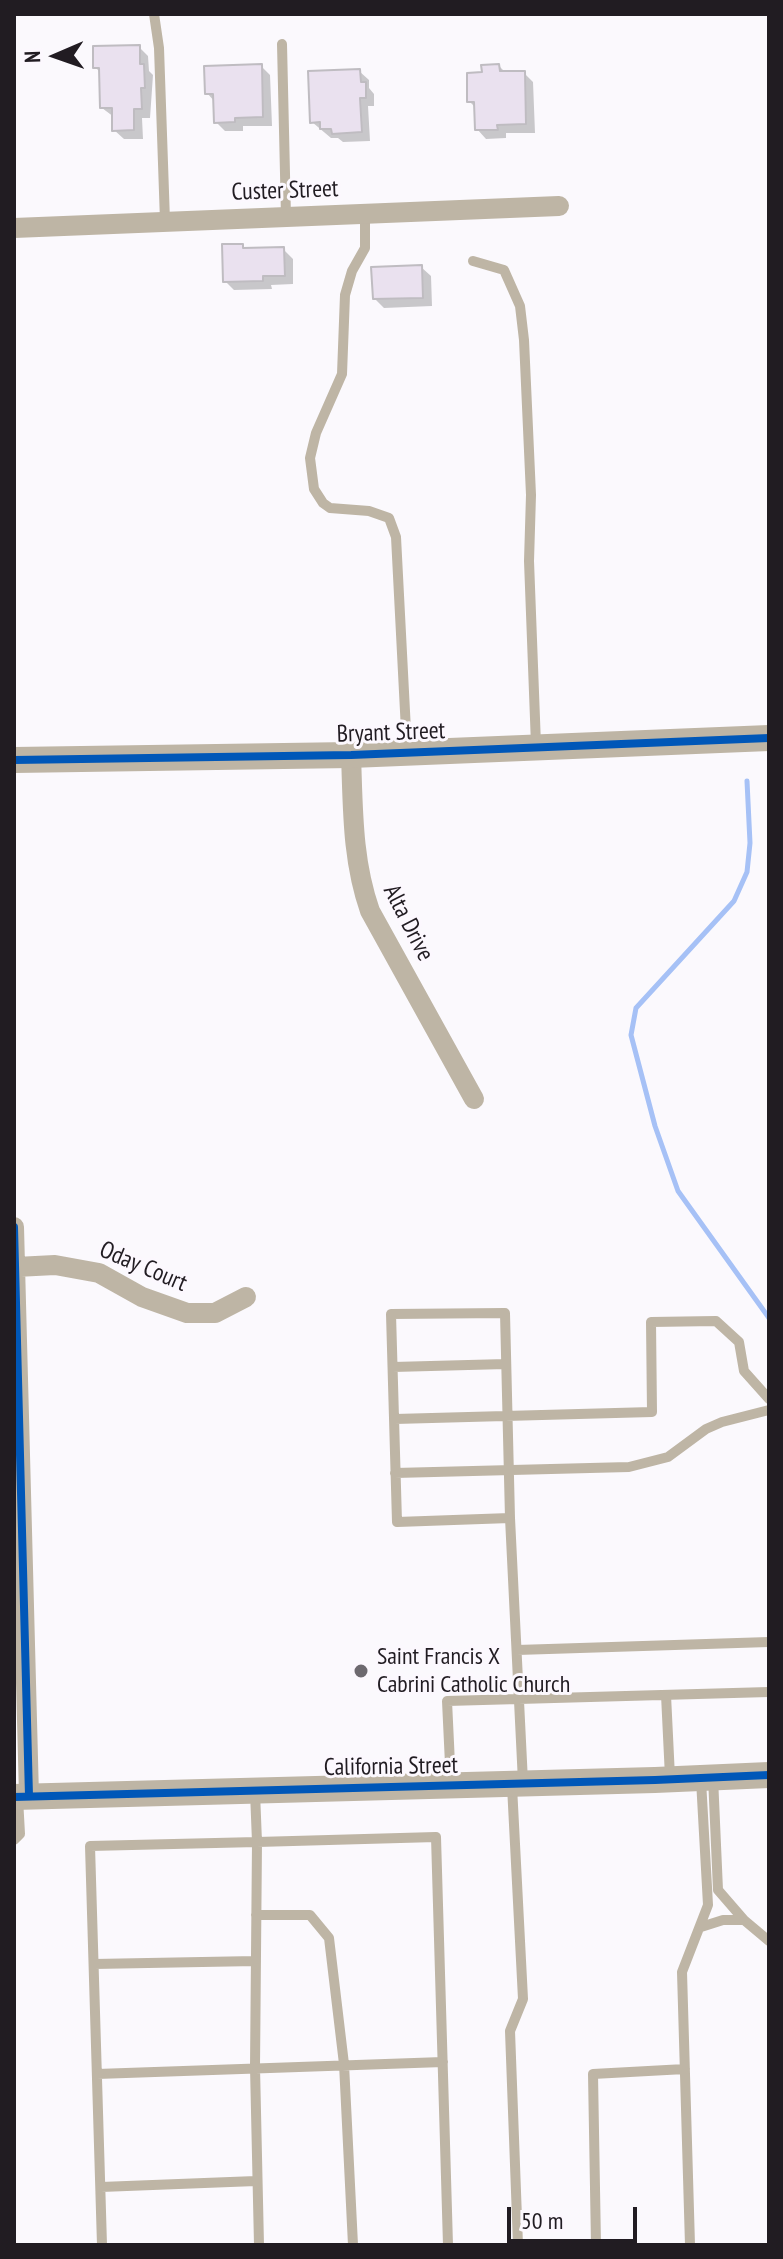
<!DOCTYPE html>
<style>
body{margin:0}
#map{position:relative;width:783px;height:2259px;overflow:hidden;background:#fbf9fd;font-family:"PT Sans Narrow",sans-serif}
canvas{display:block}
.frame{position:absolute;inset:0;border:16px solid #211c22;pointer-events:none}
.north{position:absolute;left:16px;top:16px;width:80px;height:80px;-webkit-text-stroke:6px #fcf8fe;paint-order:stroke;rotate:268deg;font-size:22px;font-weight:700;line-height:32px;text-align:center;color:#211c22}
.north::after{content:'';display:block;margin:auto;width:28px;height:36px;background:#211c22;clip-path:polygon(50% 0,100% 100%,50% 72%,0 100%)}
.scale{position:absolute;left:507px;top:2207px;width:130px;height:36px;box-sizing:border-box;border:4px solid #211c22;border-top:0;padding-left:10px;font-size:24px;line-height:28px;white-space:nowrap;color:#211c22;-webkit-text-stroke:6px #fcf8fe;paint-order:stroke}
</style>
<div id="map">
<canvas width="783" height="2259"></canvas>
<div class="frame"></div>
<div class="north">N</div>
<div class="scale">50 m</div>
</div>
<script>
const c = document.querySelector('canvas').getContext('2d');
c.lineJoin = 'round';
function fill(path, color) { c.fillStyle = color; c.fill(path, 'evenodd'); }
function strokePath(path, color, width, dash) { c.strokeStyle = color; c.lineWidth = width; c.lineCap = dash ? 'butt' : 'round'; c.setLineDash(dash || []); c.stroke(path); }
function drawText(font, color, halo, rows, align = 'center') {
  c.font = font + ' "PT Sans Narrow",sans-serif'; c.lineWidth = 6; c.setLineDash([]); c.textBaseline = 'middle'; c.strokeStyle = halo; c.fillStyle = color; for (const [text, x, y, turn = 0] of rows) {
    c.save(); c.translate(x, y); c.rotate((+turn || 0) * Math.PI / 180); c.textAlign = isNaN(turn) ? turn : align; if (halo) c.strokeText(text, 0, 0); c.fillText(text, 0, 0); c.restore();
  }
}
const shadow = new Path2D(`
 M139,47L148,56L149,71L153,75L150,118H142L143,139H124L114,130V117L102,108L101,73L95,67Z
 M261,66L270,75L272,126H243V131H225L216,122L215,102L207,93Z
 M499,66L506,73H524L533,82L535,133H506V138L486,139L477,129L476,108L469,101L484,74Z
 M359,71L369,80V88L374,94V106H368L370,141L343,142L338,138H331L312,122Z
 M242,246L247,250L283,249L293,259V284L271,285L272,289L234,290L225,281Z
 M421,267L431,276L432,306L384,308L375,299Z`);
const stream = new Path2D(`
 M747,781L750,843L747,872L734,901L636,1008L631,1035L655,1126L678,1191L769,1318`);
const building = new Path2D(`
 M140,45V64H144L145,88H141L142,109H134V130L112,131V108H100L99,68H93V46Z
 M262,64L263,117L235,118V122L214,123L213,94H205L204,66Z
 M499,64L500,71H525L526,124L497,125L498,130H475L474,102H467V73L482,72L481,65Z
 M360,69L361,82H366V98H360L362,132L332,134L331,129H320V122L310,123L308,71Z
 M222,244H243V248L284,247L285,276H263V281L223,282Z
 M422,265L423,298L373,299L371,267Z`);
const service = new Path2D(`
 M154,14L159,48L165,221
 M282,44L286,217
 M365,214V248L352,271L345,295L342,374L316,433L310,458L314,489L323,503L330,508L369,511L389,518L396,537L407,750
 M473,261L504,270L520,306L524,340L531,495L529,561L536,745
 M505,1313L510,1518L397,1522L391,1314Z
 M393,1367L506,1364
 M395,1419L652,1412L651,1322L716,1321L739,1342L744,1371L769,1399
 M395,1473L629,1467L668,1457L706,1429L722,1422L769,1410
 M510,1518L523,1782
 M517,1650L769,1642
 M666,1695L670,1777
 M713,1777L718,1890L744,1920L769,1941
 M451,1785L447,1701L769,1692
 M512,1786L523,1999L510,2031L518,2245
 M14,1840L20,1834L18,1798
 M256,1915H310L329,1938L344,2064L353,2245
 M701,1927L723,1920H744
 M94,1964L256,1961
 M97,2074L443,2062
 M101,2187L256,2181
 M102,2245L90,1846L257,1842L255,1792
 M259,2245L255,2067L257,1842L436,1837L448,2245
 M596,2245L593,2074L685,2069
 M690,2245L682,1972L708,1905L701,1780`);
const minor = new Path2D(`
 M14,228L559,206
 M351,755C353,808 352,860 370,911L474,1099
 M14,1227L29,1796
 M16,1267L55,1265L99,1273L142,1297L187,1313H215L246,1297`);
const tertiary = new Path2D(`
 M14,760L351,755L769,738
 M14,1797L655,1780L769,1775`);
const cycleway = new Path2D(`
 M14,760L351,755L769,738
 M14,1227L29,1796
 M14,1797L655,1780L769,1775`);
const markers = [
 [361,1671,8,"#6d696f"]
];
const streetNames = [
 ["Custer Street",285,191,-2],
 ["Bryant Street",391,733,-2],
 ["Alta Drive",408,923,63],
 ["Oday Court",143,1267,23],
 ["California Street",391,1767,-1]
];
const poiNames = [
 ["Saint Francis X",377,1657],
 ["Cabrini Catholic Church",377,1685]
];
fill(shadow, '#0003');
strokePath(stream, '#a6c1f6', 5);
fill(building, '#eae1ef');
strokePath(building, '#bfbcc1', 2);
strokePath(service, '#beb5a5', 10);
strokePath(minor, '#beb5a5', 20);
strokePath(tertiary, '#beb5a5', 26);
strokePath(cycleway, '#0057b8', 8);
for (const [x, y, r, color] of markers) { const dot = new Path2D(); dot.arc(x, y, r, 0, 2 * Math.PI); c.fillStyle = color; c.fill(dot); strokePath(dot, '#fcf8fe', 3); }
drawText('24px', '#211c22', '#fcf8fe', streetNames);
drawText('24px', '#211c22', '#fcf8fe', poiNames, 'left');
</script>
